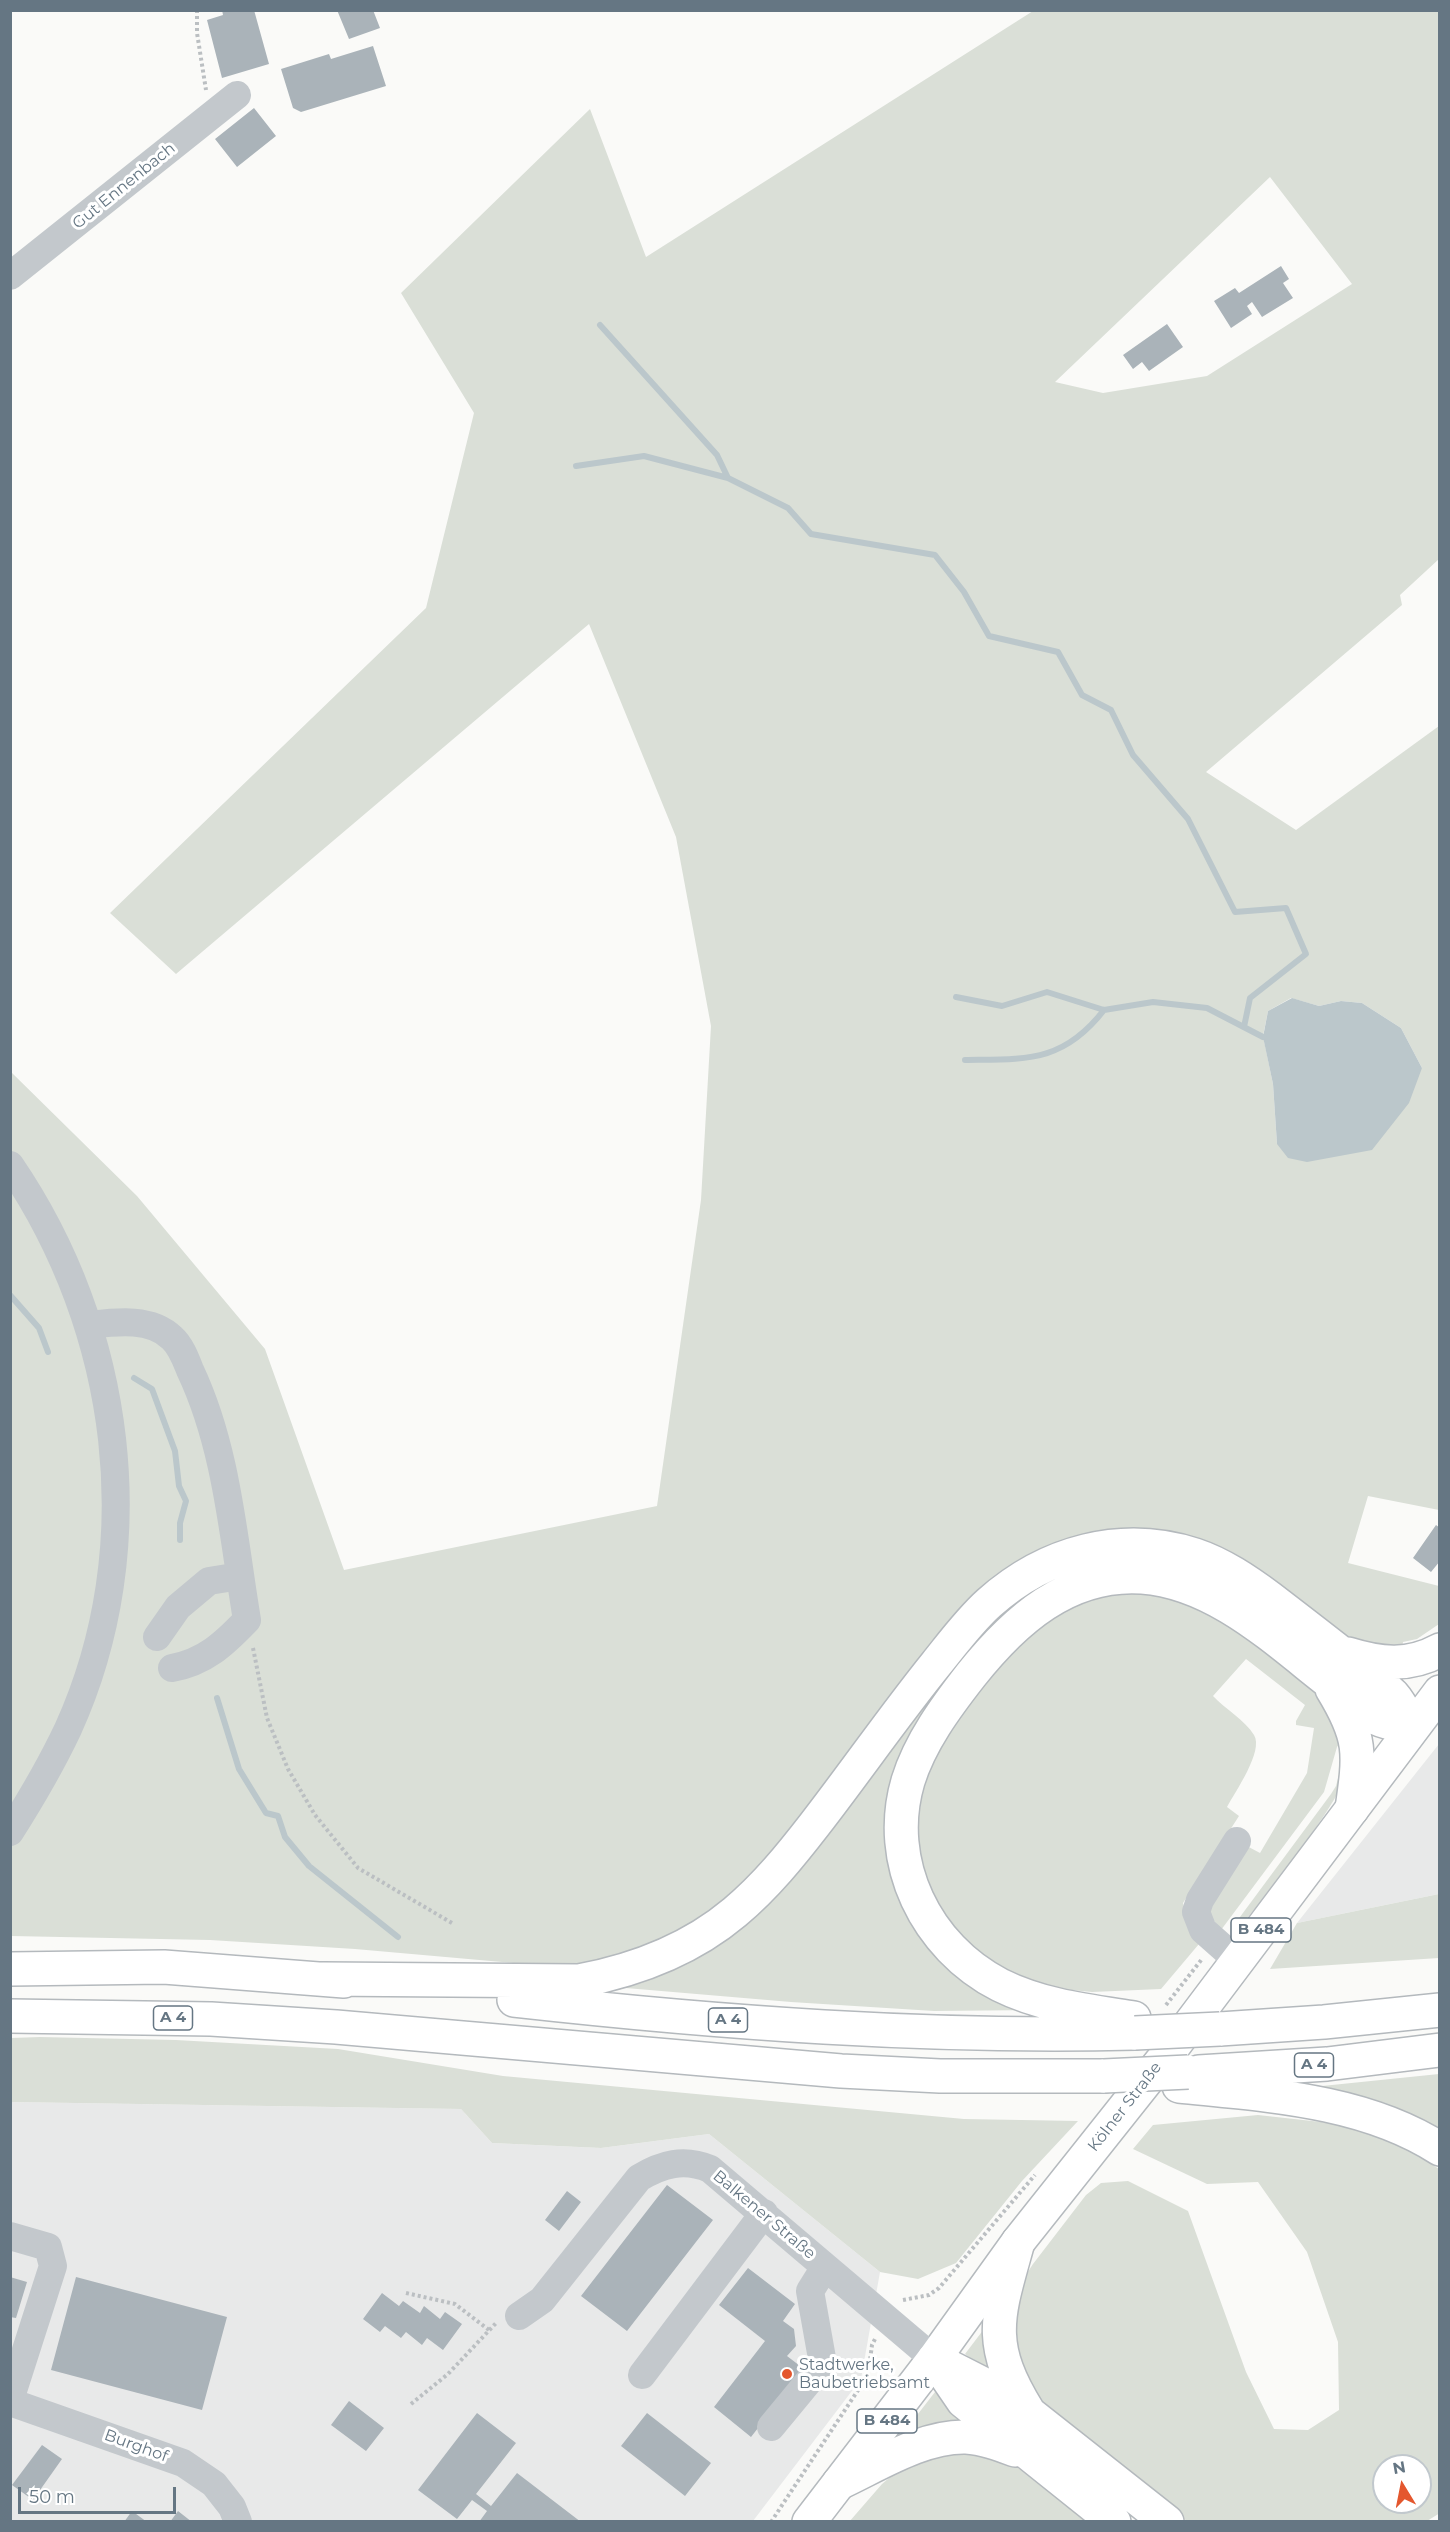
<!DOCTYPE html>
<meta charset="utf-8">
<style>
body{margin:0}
#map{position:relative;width:1450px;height:2532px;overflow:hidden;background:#fafaf8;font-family:Montserrat,sans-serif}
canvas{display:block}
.frame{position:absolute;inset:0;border:12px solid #657683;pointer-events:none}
.north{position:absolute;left:1372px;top:2454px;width:60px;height:60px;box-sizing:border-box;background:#fff;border:2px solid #c1c8cd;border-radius:50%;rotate:350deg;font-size:16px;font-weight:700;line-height:24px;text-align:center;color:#657683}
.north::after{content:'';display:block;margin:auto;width:21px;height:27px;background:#e4572e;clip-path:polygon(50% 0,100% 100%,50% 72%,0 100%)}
.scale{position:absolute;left:18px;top:2487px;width:158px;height:27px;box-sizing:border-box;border:3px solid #657683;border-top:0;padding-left:8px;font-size:18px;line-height:21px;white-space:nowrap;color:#657683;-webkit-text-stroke:4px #fff;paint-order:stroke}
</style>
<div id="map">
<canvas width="1450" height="2532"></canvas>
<div class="frame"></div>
<div class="north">N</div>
<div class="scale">50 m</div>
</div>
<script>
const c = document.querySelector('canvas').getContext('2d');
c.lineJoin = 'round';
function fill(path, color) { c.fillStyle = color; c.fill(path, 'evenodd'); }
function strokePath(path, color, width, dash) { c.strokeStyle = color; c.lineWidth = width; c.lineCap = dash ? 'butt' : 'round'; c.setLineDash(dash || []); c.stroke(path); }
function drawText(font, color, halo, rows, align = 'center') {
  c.font = font + ' Montserrat,sans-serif'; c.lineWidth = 6; c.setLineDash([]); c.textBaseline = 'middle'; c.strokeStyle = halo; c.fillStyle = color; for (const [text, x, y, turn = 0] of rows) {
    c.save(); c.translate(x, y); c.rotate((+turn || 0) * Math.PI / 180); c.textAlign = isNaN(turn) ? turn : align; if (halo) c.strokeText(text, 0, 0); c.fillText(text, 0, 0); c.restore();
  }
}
const built = new Path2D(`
 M1439,1744V1894L1297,1923Z
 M11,2102L461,2109L492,2143L601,2148L709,2134L880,2272L861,2379L753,2521L11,2522Z`);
const green = new Path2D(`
 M1033,11H1439V559L1400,595L1402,605L1206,772L1296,830L1439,726V1510L1368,1496L1348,1563L1439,1586V1624L1417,1639L1403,1642L1401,1653L1381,1651L1342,1636L1249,1567L1056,1544L1019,1560L993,1579L751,1879L684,1931L643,1950L570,1968L355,1949L210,1940L11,1936L10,1071L137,1196L265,1349L344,1570L657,1506L701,1200L711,1026L676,837L589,624L176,974L110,913L426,608L474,413L401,293L590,109L646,257ZM1270,177L1352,284L1207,376L1103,393L1055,382ZM1291,998L1319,1006L1341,1001L1362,1003L1401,1028L1422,1068L1277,1144L1273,1084L1263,1036L1268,1011Z
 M1077,1564L1202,1571L1277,1628L1089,1572L925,1724L903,1893L1039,2010L934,2011L791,2002L614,1987L680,1961L985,1619Z
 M1154,1592L1214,1612L1329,1702L1343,1738L1337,1747L1324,1792L1221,1930L1207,1912L1245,1845L1260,1853L1307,1773L1314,1728L1296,1725V1721L1305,1705L1246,1659L1213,1696C1225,1709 1245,1720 1254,1735C1264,1751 1235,1792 1227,1807L1239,1816L1183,1903L1190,1928L1199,1944L1161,1989L1092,1992L1071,1990L1041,1985L1007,1971L978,1953L956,1934L935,1904L916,1844L919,1789L929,1761L967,1700L1037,1623L1102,1593Z
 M1343,1759C1341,1772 1341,1784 1336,1796C1326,1816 1248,1926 1232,1931L1237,1921L1331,1794L1336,1786Z
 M1439,1894V1958L1270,1969L1297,1923Z
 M40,2037L176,2040L338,2049L503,2076L964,2119L1078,2121L1022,2181L956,2263L918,2279L880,2272L709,2134L601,2148L492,2143L461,2109L11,2102V2038Z
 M1439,2074V2139L1293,2089Z
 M1258,2115L1348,2125L1402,2145L1439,2169L1440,2513L1427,2521H1188L1179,2517L1027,2392L1009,2314L1018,2287L1033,2264L1086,2195L1101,2183L1128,2181L1188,2211L1246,2372L1274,2429L1308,2430L1339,2410L1338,2342L1307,2252L1258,2182L1207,2184L1133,2149L1153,2125ZM1384,2466H1420V2502H1384Z
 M987,2325L996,2378L965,2354Z
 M935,2392L977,2425L897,2441Z
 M953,2447L1002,2459L1030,2475L1089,2522H849L882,2484L910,2460Z`);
const water = new Path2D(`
 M1292,998L1319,1006L1341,1001L1362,1003L1401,1028L1422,1068L1409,1103L1372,1150L1307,1162L1288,1158L1277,1144L1273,1084L1263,1037L1268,1011Z`);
const stream = new Path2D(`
 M600,325L717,455L728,478
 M576,466L644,456L728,478L788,508L811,534L935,555L964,592L989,636L1058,652L1082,695L1111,710L1133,755L1188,819L1235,912L1286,908L1306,954L1250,998L1244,1027
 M956,997L1002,1006L1047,992L1104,1010L1153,1002L1207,1008L1263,1037
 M965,1060C1026,1059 1063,1063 1104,1010
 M10,1295L39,1328L48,1352
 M134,1378L152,1389L175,1451L179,1486L186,1501L180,1523V1540
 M217,1698L239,1769L266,1813L278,1816L285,1837L309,1866L398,1937`);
const building = new Path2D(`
 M222,10H254L269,64L222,78L207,20L223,15Z
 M337,10H373L380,28L349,39Z
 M373,46L386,86L301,112L293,108L281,69L329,54L331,59Z
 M254,108L276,136L237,167L215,139Z
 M1281,266L1289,279L1283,283L1293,298L1262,317L1252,302L1247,306L1252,314L1231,328L1214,301L1235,288L1239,293Z
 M1167,324L1183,347L1149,371L1142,362L1133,369L1123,355Z
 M1436,1525L1440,1528V1561L1431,1572L1413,1558Z
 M667,2185L713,2220L627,2331L581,2296Z
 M567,2191L581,2202L559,2231L545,2220Z
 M748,2268L795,2304L783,2321L794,2329L796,2346L787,2356L804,2369L751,2437L714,2407L765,2341L719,2305Z
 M10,2277L27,2282L16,2318L10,2317Z
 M76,2277L227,2317L202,2410L51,2370Z
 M382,2293L399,2306L403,2301L420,2313L424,2306L440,2319L445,2312L462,2324L443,2350L427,2338L422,2345L406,2332L401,2338L385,2326L380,2332L363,2319Z
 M349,2401L384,2428L366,2451L331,2425Z
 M477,2413L516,2443L476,2494L491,2506L517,2473L581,2522H479L487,2511L472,2500L457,2519L418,2490Z
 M647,2413L711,2463L685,2496L621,2446Z
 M42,2445L62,2459L33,2500L12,2485Z
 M132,2511L147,2522H124Z
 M178,2511L192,2522H170Z`);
const path = new Path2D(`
 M197,10V33L206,90
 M253,1648L267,1718L288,1769L315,1815L358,1868L452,1923
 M1166,2005L1202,1959
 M406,2293L455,2304L489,2330
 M903,2300L929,2295L939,2288L1035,2175
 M411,2404L448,2374L497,2322
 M771,2522L868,2375L872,2345L875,2339`);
const minor = new Path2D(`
 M10,276L237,95
 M10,1165C122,1329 151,1546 68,1729C51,1765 31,1799 10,1832
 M89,1325C115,1322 151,1317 172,1338C181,1346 186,1360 190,1370C227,1448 233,1536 247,1620C224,1644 205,1662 172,1668
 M157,1637L178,1607L209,1581L240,1576
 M1237,1841L1200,1900L1196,1912L1203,1930L1238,1961
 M10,2236L48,2247L53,2266L10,2400
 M519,2316L542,2300L639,2178C662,2164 684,2158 710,2169L934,2359
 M642,2375L764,2213
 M10,2402L183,2463L214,2484L232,2507L238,2522
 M771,2427L823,2364L810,2291L825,2267`);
const major = new Path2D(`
 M809,2522L934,2359L1018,2242L1169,2052L1440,1692`);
const highway = new Path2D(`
 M1348,1654C1380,1664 1409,1667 1440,1650
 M1332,1689C1362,1738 1360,1753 1352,1809
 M10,1969L164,1967L344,1981
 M323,1979L579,1981C637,1970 690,1950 735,1912C766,1886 791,1855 815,1824C856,1771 894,1716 936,1664C953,1643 969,1621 989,1603C1046,1552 1122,1531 1195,1555C1222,1564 1247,1581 1270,1598C1300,1621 1330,1644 1360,1668C1371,1677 1383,1685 1393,1695C1401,1704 1407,1717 1413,1727
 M514,2000C721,2023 927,2038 1135,2033
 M10,2016L211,2019L336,2027L841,2071L940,2076H1104
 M1134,2018C1089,2011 1042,2006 1000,1985C926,1947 884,1862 908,1781C920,1742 946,1707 971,1675C1014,1621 1068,1572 1142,1577C1222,1583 1284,1649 1345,1694C1356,1702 1366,1712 1378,1719C1388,1724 1402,1725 1413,1727
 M1220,2029L1324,2022L1440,2010
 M1199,2072L1327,2064L1440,2050
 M1179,2086C1266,2095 1364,2100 1440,2149
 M1018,2242C998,2315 985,2342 1028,2411
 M934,2359L983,2384L1029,2413L1167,2522
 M937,2363L963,2401L1114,2522
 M839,2483C878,2465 922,2436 966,2437C983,2438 999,2444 1015,2450`);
const highwayBridge = new Path2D(`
 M1135,2033L1220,2029
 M1104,2076L1188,2072`);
const markers = [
 [787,2374,6,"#e4572e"]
];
const shields = [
 [1261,1930,60],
 [173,2018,39],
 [728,2020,39],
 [1314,2065,39],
 [887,2421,60]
];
const shieldNames = [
 ["B 484",1261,1930],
 ["A 4",173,2018],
 ["A 4",728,2020],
 ["A 4",1314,2065],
 ["B 484",887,2421]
];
const streetNames = [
 ["Gut Ennenbach",124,186,-39],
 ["Kölner Straße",1125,2107,-52],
 ["Balkener Straße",764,2215,40],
 ["Burghof",136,2446,20]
];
const poiNames = [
 ["Stadtwerke,",799,2365],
 ["Baubetriebsamt",799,2383]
];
fill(built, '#e8e9e9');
fill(green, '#dadfd7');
fill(water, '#bbc7cb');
strokePath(stream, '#bbc7cb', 6);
fill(building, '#aab3b9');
strokePath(major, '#b5babe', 36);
strokePath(highway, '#b4b9bd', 36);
strokePath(path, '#bbbfc2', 4, [3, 3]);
strokePath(minor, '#c3c8cc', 28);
strokePath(major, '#fff', 33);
strokePath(highway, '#fff', 33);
strokePath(highwayBridge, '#b4b9bd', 36, []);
strokePath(highwayBridge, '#fff', 33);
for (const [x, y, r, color] of markers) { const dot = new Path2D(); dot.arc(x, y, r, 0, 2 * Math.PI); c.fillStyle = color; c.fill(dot); strokePath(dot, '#fff', 2); }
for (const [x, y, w] of shields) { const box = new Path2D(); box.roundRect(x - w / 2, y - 12, w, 24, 4.5); c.fillStyle = '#fff'; c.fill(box); strokePath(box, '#657683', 1.5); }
drawText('bold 15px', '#657683', null, shieldNames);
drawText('16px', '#657683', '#fff', streetNames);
drawText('16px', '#657683', '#fff', poiNames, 'left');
</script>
